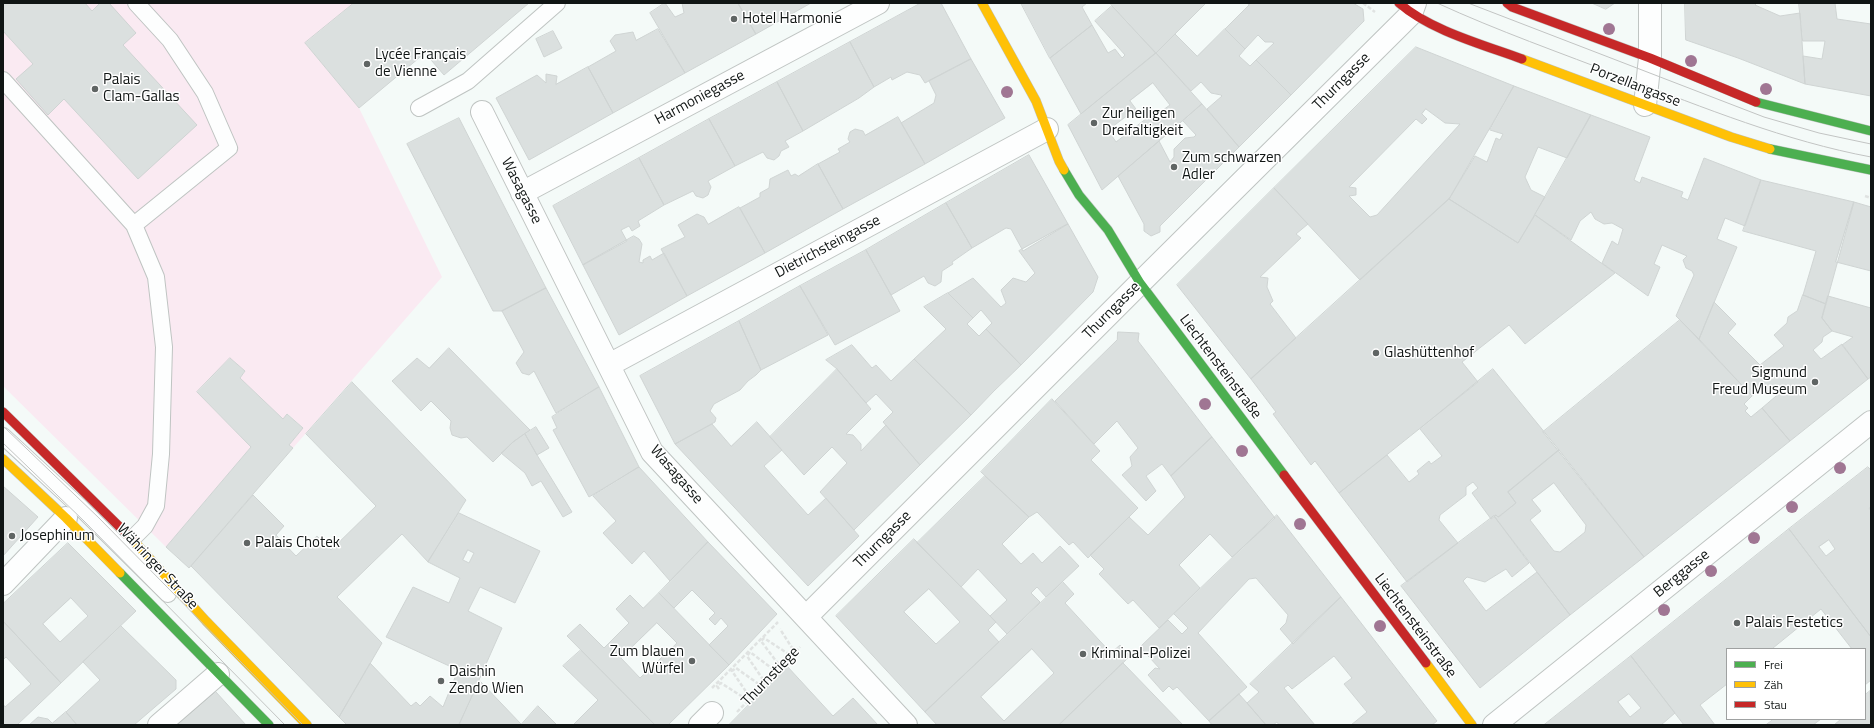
<!DOCTYPE html>
<meta charset="utf-8">
<style>
body{margin:0}
#map{position:relative;width:1874px;height:728px;overflow:hidden;background:#f4faf8;font-family:"Titillium Web",sans-serif}
canvas{display:block}
.frame{position:absolute;inset:0;border:4px solid #101514;pointer-events:none}
.legend{position:absolute;left:1726px;top:648px;width:140px;height:72px;box-sizing:border-box;background:#fff;border:1px solid #9fa1a1;margin:0;padding:5px 7px;list-style:none;font-size:12px;color:#101514}
.legend li{display:flex;align-items:center;gap:8px;height:20px}
.legend b{width:20px;border:1px solid #9fa1a1}
</style>
<div id="map">
<canvas width="1874" height="728"></canvas>
<div class="frame"></div>
<ul class="legend">
<li><b style="height:5px;background:#4caf50"></b>Frei</li>
<li><b style="height:5px;background:#ffc107"></b>Zäh</li>
<li><b style="height:5px;background:#c62828"></b>Stau</li>
</ul>
</div>
<script>
const c = document.querySelector('canvas').getContext('2d');
c.lineJoin = 'round';
function fill(path, color) { c.fillStyle = color; c.fill(path, 'evenodd'); }
function strokePath(path, color, width, dash) { c.strokeStyle = color; c.lineWidth = width; c.lineCap = dash ? 'butt' : 'round'; c.setLineDash(dash || []); c.stroke(path); }
function drawText(font, color, halo, rows, align = 'center') {
  c.font = font + ' "Titillium Web",sans-serif'; c.lineWidth = 3; c.setLineDash([]); c.textBaseline = 'middle'; c.strokeStyle = halo; c.fillStyle = color; for (const [text, x, y, turn = 0] of rows) {
    c.save(); c.translate(x, y); c.rotate((+turn || 0) * Math.PI / 180); c.textAlign = isNaN(turn) ? turn : align; if (halo) c.strokeText(text, 0, 0); c.fillText(text, 0, 0); c.restore();
  }
}
const green = new Path2D(`
 M3,3H354L305,43L359,108L442,277L293,448L289,445L303,428L288,414L283,419L240,378L245,371L230,358L197,392L251,447L166,547L3,386Z`);
const building = new Path2D(`
 M3,3H85L92,11L100,3H109L136,33L123,45L197,125L138,179L64,99L48,115L16,79L33,64L3,31Z
 M354,3H529L444,75L425,53L359,108L305,43Z
 M665,3L675,17L684,13L682,3H738L756,34L685,73L650,13Z
 M738,3H811L756,34Z
 M921,3H941L971,59L925,83L920,75L907,72L892,80L891,77L874,87L850,42Z
 M1021,3H1087L1082,7L1092,25L1050,58Z
 M1110,3H1206L1156,53Z
 M1247,3H1353L1363,9L1364,21L1291,95L1256,60L1274,43L1272,42H1265L1258,35L1245,49L1225,29L1249,5Z
 M1592,3H1615L1606,9Z
 M1685,3H1757L1755,5L1780,16L1800,13L1805,84L1738,58L1686,40Z
 M1799,3H1835L1837,19L1871,24V96L1805,84L1803,56L1822,59L1825,41H1803Z
 M1112,6L1156,53L1081,114L1050,58L1092,25L1108,53L1115,49L1122,58L1125,55L1095,21Z
 M658,29L685,73L613,113L588,67L616,51L610,41L615,35L633,32L636,40Z
 M1225,29L1245,49L1239,56L1250,66L1256,60L1291,95L1239,147L1207,109L1222,96L1221,95L1211,93L1201,82L1191,91L1156,53L1175,34L1197,56Z
 M553,31L562,48L544,57L536,39Z
 M850,42L874,87L859,98L803,131L777,82Z
 M1416,47L1514,86L1449,199L1360,280L1274,188ZM1426,109L1445,123L1460,124L1377,215L1370,217L1349,196L1356,195V188L1349,187L1416,119L1422,124L1427,119L1422,114Z
 M1156,53L1202,104L1102,190L1068,125ZM1153,83L1170,105L1149,120L1147,118L1116,142L1108,130L1136,109L1130,101Z
 M971,59L1005,118L925,164L901,123L934,103L936,95L929,81Z
 M588,67L613,113L529,160L496,98L537,75L546,83V74L557,76L556,84Z
 M777,82L803,131L785,141L789,147L781,151L779,156L774,160L767,158L763,152L735,166L709,119Z
 M1514,86L1591,115L1567,158L1538,147L1525,177L1531,190L1545,197L1518,243L1449,199L1475,156L1487,162L1496,138L1500,140L1503,134L1490,130Z
 M1202,104L1239,147L1160,226V232L1151,236L1144,231V224L1118,176L1159,141L1170,162L1174,157V149L1185,138L1194,137L1196,135L1183,121Z
 M1591,115L1650,137L1634,180L1640,183L1642,177L1683,192L1681,197L1688,200L1704,158L1761,180L1745,226L1725,218L1717,239L1737,247L1699,339L1676,316L1694,275L1692,271L1686,268L1683,260L1687,256L1662,245L1654,264L1660,267L1648,296L1602,263L1612,241L1618,245L1623,229L1612,223L1604,224L1595,219L1591,212L1580,221L1571,240L1535,215Z
 M898,117L925,164L843,209L818,164L840,152L838,149L850,142L848,139L850,132L855,129L863,131L865,135Z
 M459,118L546,288L502,311H493L407,144Z
 M709,119L735,166L708,181L711,187L708,195L703,198L696,196L693,191L664,205L639,158Z
 M1029,155L1068,224L1023,251L1011,229L1006,228L972,248L946,203Z
 M639,158L664,205L638,221L640,226L632,231L629,226L621,230L627,241L583,265L553,206Z
 M818,164L843,209L765,253L740,208L760,197V193L769,188L770,179L788,170L791,176L795,174L798,176Z
 M1761,180L1854,202L1826,304L1803,295L1816,251L1743,231Z
 M1274,188L1308,224L1296,234L1301,238L1260,277L1268,278L1267,287L1273,301L1270,304L1296,338L1251,379L1177,285Z
 M1449,199L1518,243L1535,215L1615,273L1525,344L1509,325L1462,362L1478,382L1339,493L1315,461L1311,465L1273,414L1276,412L1251,379Z
 M1854,202L1871,207V271L1836,262Z
 M946,203L972,248L952,262L953,264L942,271L941,282L935,286L928,283L924,276L891,295L866,250Z
 M739,207L765,253L687,296L661,249L685,237L678,225L697,214L704,217L708,224Z
 M1068,224L1098,277L1093,292L1021,365L986,329L992,323L981,310L973,318L948,293L973,278L1001,307L1006,303L1001,290L1013,278L1026,282L1035,273L1019,251Z
 M634,236L639,239L642,244L639,262L643,263V260L650,256L652,260L664,253L687,296L619,335L583,265Z
 M866,250L900,311L835,345L800,286Z
 M800,286L828,335L761,370L739,321Z
 M546,288L599,387L556,413L534,371L529,375L522,373L516,363L524,352L502,311Z
 M948,293L973,318L967,324L979,336L986,329L1021,365L994,391L971,415L914,359L946,329L924,307Z
 M1803,295L1826,304L1822,318L1832,331L1823,337L1822,342L1813,350L1821,359L1842,344L1868,379L1790,441L1762,408L1782,391L1778,386L1767,395L1761,389L1752,396L1699,339L1714,302L1736,324L1728,333L1760,365L1784,346L1774,335L1787,323L1788,317L1797,311Z
 M1828,296L1871,308V377L1868,379L1842,345L1853,337L1832,331L1822,318Z
 M1680,320L1752,396L1744,404L1748,408L1745,411L1751,417L1762,408L1790,441L1644,557L1543,432Z
 M739,321L761,370L756,375L748,381L740,390L714,404L710,411L716,418L715,422L675,444L640,376Z
 M1118,332L1139,333L1138,341L1212,437L1171,476L1162,464L1146,476L1156,491L1146,501L1122,475L1132,466L1130,457L1138,448L1117,421L1094,444L1055,401L1117,340Z
 M852,345L872,368L876,365L891,381L914,359L971,415L920,465L883,422L893,412L876,394L866,403L837,369L826,360Z
 M449,348L530,430L513,442L493,462L467,437L461,438L452,435L450,428L451,421L431,401L421,411L392,381L417,358L429,368Z
 M230,358L245,371L240,378L283,419L287,414L303,428L289,445L293,448L189,568L166,547L251,447L197,392Z
 M837,369L871,409L846,434L853,435L861,444V451L886,425L920,465L854,530L820,492L847,463L832,447L804,475L770,437Z
 M1493,369L1559,450L1508,492L1516,503L1498,517L1496,515L1491,519L1472,493L1478,488L1473,482L1466,487V495L1440,515L1439,520L1458,543L1407,582L1339,493L1387,455L1409,482L1419,474L1417,471L1429,461L1431,464L1442,456L1420,429Z
 M352,382L466,500L428,562L402,534L337,597L382,643L339,717L191,566L253,495L284,526L276,535L296,556L317,536L331,550L376,506L306,434Z
 M599,387L639,467L589,497L553,430L557,428L552,417Z
 M1052,399L1100,451L1091,460L1138,508L1088,558L1073,542L1069,545L1037,512L1029,517L981,472Z
 M757,422L782,450L764,466L808,515L826,498L859,536L808,586L675,444L712,424L731,446Z
 M536,427L549,448L537,455L525,434Z
 M525,434L537,455L572,512L563,517L541,481L532,486L525,473L501,453L513,442Z
 M1212,437L1275,518L1232,557L1210,534L1179,565L1200,588L1159,628L1133,600L1128,604L1099,574L1104,569L1090,555L1129,517L1148,535L1185,497L1171,476Z
 M1559,450L1644,557L1570,615L1494,516L1496,515L1498,517L1500,516L1516,503L1508,492ZM1554,483L1586,525L1585,532L1560,552L1554,551L1530,520L1541,511L1532,500Z
 M639,467L708,542L670,581L644,551L632,564L603,533L616,521L593,496Z
 M1868,467L1871,470V507L1869,508L1871,511V637L1789,529ZM1829,540L1835,549L1826,556L1819,547Z
 M985,476L1029,517L1002,544L1021,564L1033,553L1042,563L1060,546L1079,566L1046,597L1037,587L1031,593L1040,602L1007,634L990,616L1007,600L978,569L961,587L917,543Z
 M3,486L38,517L3,556Z
 M459,513L540,551L515,603L480,587L468,611L502,628L459,725H347L339,717L370,663L411,706L416,702L420,706L430,696L443,707L458,670L386,637L413,587L449,603L460,578L428,562ZM468,550L474,553L469,563L463,560Z
 M1277,515L1341,597L1293,644L1280,629L1286,623L1288,615L1256,578L1249,579L1198,633L1247,687L1209,721L1177,687L1173,690L1169,686L1163,692L1148,675L1155,668L1160,669L1140,647L1168,620L1182,634L1188,628L1174,614Z
 M1494,516L1529,563L1512,577L1506,569L1485,582L1467,577L1463,581L1486,611L1537,572L1570,615L1480,688L1401,586Z
 M1789,529L1871,637V680L1865,685V649H1852L1821,609L1773,648L1774,649H1727V684L1700,705L1715,725H1684L1631,656Z
 M914,539L996,622L988,630L999,642L925,712L836,616ZM929,589L960,622L936,644L904,612Z
 M708,542L777,614L729,665L709,645L728,626L721,618L715,625L709,619L715,613L692,590L674,608L659,593Z
 M68,543L136,611L61,683L3,621V604ZM71,598L88,616L60,642L43,624Z
 M1063,582L1074,594L1065,603L1111,653L1120,645L1130,656L1059,725H937L925,712ZM1032,649L1054,673L1004,721L981,697Z
 M659,593L729,665L668,725H655L567,636L580,624L604,648L629,623L616,609L630,595L643,608ZM657,623L677,643L640,678L621,658Z
 M1341,597L1437,721L1432,725H1351L1367,712L1344,684L1352,678L1334,656L1292,689L1288,685L1284,688L1315,725H1279L1277,722L1273,725H1266L1247,703L1259,692L1250,684Z
 M3,621L61,683L17,725H3V704L5,707L31,684L6,657L3,660Z
 M121,626L176,680V689L134,725H77L66,712L100,680L83,662Z
 M581,650L655,725H573L598,700L563,666Z
 M1631,656L1675,713L1661,725H1544ZM1629,694L1641,708L1630,717L1618,702Z
 M1123,663L1183,725H1059Z
 M787,666L833,716L853,698L878,725H729Z
 M480,681L521,724L520,725H459Z
 M1870,691L1871,725H1834L1841,719H1865V695Z
 M216,692L246,725H177Z
 M1239,694L1247,703L1266,725H1212L1209,721Z
 M538,706L557,725H521Z
 M66,712L77,725H29L38,717L48,719L52,723Z
 M1774,719H1821L1813,725H1766Z`);
const path = new Path2D(`
 M1363,3L1375,12
 M1865,196L1871,198
 M712,688L778,622
 M719,689L717,686L721,683L746,699L749,696L732,671L736,668L760,685L764,681L747,656L750,652L774,670L779,665L761,641L764,638L790,655L794,651L780,629
 M737,712L800,647`);
const lane = new Path2D(`
 M3,80L134,225L156,277L164,347L161,454L156,506L145,526L132,539
 M419,108L468,81L557,3
 M134,225L229,148L205,93L170,40L136,3
 M3,436L81,508L168,594`);
const street = new Path2D(`
 M1645,105L1650,58V3
 M482,112L652,452L906,725
 M522,193L878,3
 M609,365L1047,129
 M3,584L66,518
 M806,617L1140,283L1411,14L1415,3
 M159,725L218,674
 M700,725L712,713
 M1494,725L1871,422`);
const fast = new Path2D(`
 M1756,102L1871,131
 M1770,149L1871,170
 M1064,170L1079,195L1108,230L1140,283L1284,475
 M120,573L269,725`);
const slow = new Path2D(`
 M982,3L1036,101L1059,161L1064,170
 M1522,59L1731,137L1770,149
 M3,459L66,518L120,573
 M133,540L206,621L307,725
 M1426,663L1472,725`);
const jam = new Path2D(`
 M1399,3C1429,30 1484,45 1522,59
 M1507,3L1512,7L1650,58L1756,102
 M3,412L133,540
 M1284,475L1426,663`);
const tram = new Path2D(`
 M1437,3C1498,31 1561,53 1623,77C1705,108 1785,141 1871,157
 M1468,3L1764,117L1819,133L1871,144
 M3,426L99,518L303,725
 M3,443L84,521L285,725`);
const trees = [
 [1609,29],
 [1691,61],
 [1766,89],
 [1007,92],
 [1205,404],
 [1242,451],
 [1840,468],
 [1792,507],
 [1300,524],
 [1754,538],
 [1711,571],
 [1664,610],
 [1380,626]
];
const markers = [
 [734,19,4,"#606564"],
 [367,64,4,"#606564"],
 [95,89,4,"#606564"],
 [1094,123,4,"#606564"],
 [1174,167,4,"#606564"],
 [1376,353,4,"#606564"],
 [1815,382,4,"#606564"],
 [12,536,4,"#606564"],
 [247,543,4,"#606564"],
 [1737,623,4,"#606564"],
 [1083,654,4,"#606564"],
 [692,661,4,"#606564"],
 [441,681,4,"#606564"]
];
const poiNames = [
 ["Hotel Harmonie",742,19],
 ["Lycée Français",375,55],
 ["de Vienne",375,72],
 ["Palais",103,80],
 ["Clam-Gallas",103,97],
 ["Zur heiligen",1102,114],
 ["Dreifaltigkeit",1102,131],
 ["Zum schwarzen",1182,158],
 ["Adler",1182,175],
 ["Glashüttenhof",1384,353],
 ["Sigmund",1807,373,"right"],
 ["Freud Museum",1807,390,"right"],
 ["Josephinum",20,536],
 ["Palais Chotek",255,543],
 ["Palais Festetics",1745,623],
 ["Zum blauen",684,652,"right"],
 ["Würfel",684,669,"right"],
 ["Kriminal-Polizei",1091,654],
 ["Daishin",449,672],
 ["Zendo Wien",449,689]
];
const streetNames = [
 ["Thurngasse",1342,82,-45],
 ["Porzellangasse",1635,86,21],
 ["Harmoniegasse",700,98,-28],
 ["Wasagasse",521,191,63],
 ["Dietrichsteingasse",828,247,-28],
 ["Thurngasse",1112,311,-45],
 ["Liechtensteinstraße",1220,367,53],
 ["Wasagasse",676,475,49],
 ["Thurngasse",883,540,-45],
 ["Währinger Straße",157,567,47],
 ["Berggasse",1682,574,-39],
 ["Liechtensteinstraße",1415,626,53],
 ["Thurnstiege",771,677,-46]
];
fill(green, '#faeaf2');
fill(building, '#dbe0df');
strokePath(building, '#cfd4d3', 1);
strokePath(lane, '#bfc4c2', 18);
strokePath(street, '#bfc4c2', 24);
strokePath(fast, '#bfc4c2', 10);
strokePath(slow, '#bfc4c2', 10);
strokePath(jam, '#bfc4c2', 10);
strokePath(path, '#e0e3e2', 2.5, [4, 2]);
strokePath(lane, '#fdfefe', 16);
strokePath(street, '#fdfefe', 22);
strokePath(fast, '#4caf50', 9);
strokePath(slow, '#ffc107', 9);
strokePath(jam, '#c62828', 9);
strokePath(tram, '#c2c4c3', 1);
c.fillStyle = '#a07693';
for (const [x, y] of trees) { c.beginPath(); c.arc(x, y, 6, 0, 2 * Math.PI); c.fill(); }
for (const [x, y, r, color] of markers) { const dot = new Path2D(); dot.arc(x, y, r, 0, 2 * Math.PI); c.fillStyle = color; c.fill(dot); strokePath(dot, '#fff', 1.5); }
drawText('15px', '#101514', '#fff', poiNames, 'left');
drawText('15px', '#101514', '#fff', streetNames);
</script>
